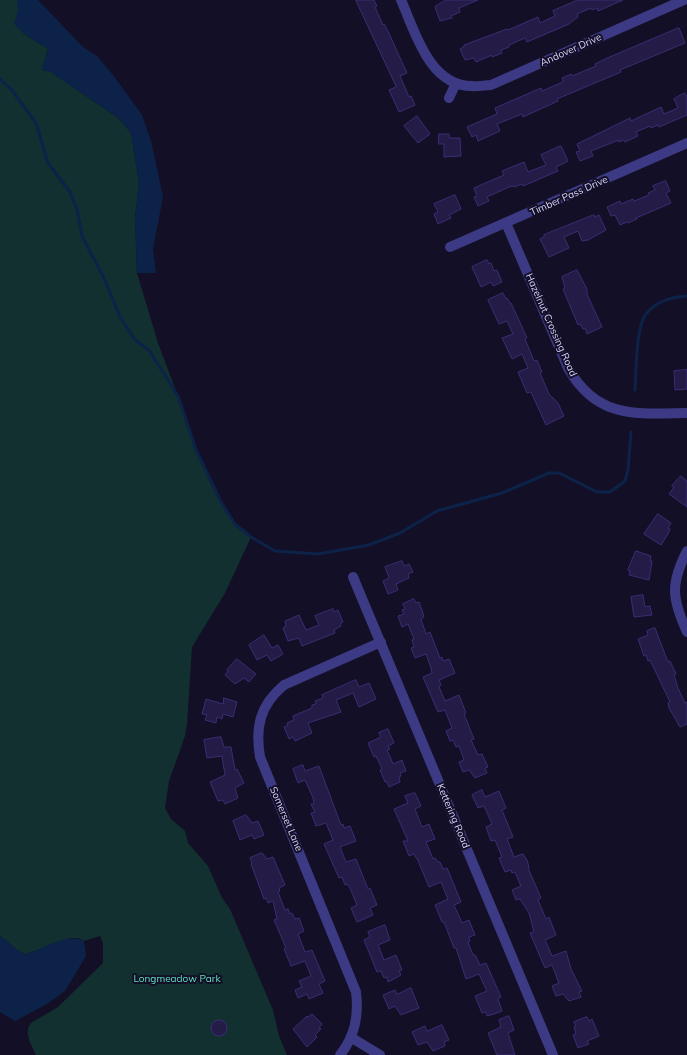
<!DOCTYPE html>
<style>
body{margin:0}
canvas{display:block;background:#130f26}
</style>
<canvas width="687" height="1055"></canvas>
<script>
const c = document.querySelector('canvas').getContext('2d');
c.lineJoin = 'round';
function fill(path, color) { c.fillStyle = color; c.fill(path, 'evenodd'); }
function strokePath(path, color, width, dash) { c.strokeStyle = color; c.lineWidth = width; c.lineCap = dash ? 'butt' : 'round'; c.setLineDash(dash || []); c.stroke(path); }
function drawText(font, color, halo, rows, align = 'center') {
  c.font = font + ' Mulish,sans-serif'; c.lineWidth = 4; c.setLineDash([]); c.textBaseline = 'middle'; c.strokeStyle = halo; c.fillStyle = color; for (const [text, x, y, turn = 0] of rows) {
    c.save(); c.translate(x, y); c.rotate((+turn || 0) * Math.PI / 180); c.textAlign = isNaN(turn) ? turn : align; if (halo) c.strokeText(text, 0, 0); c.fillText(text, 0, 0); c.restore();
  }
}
const green = new Path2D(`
 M0,0H17L23,33L48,49L42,70L51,72L118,118L131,133L139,183L135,218L137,273L158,343L178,396L196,450L221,502L235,524L251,537L225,593L192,647L187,724L185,736L169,781L165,808L171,819L185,831L188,843L208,866L222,898L230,909L273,1010L279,1036L287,1055H36C32,1045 23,1033 31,1023L58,1007L103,963V943L100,936L84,941L78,938H71L26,954C18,953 8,941 0,936Z`);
const water = new Path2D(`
 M17,0H38L83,47L97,56L113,75L142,115L151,141L163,197L153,249L156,273H137L135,218L139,183L131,133L118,118L51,72L42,70L48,49L23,33L14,24L18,10Z
 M0,936C8,941 18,953 26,954C43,949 67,932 84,941L86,956L65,991L47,1004L15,1021L0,1012Z`);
const stream = new Path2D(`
 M0,79L11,89L36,123L48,163L70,192L77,209L82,236L104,278L120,317L135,340L149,350L178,396L196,450L221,502L235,524L251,537L275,551L318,554L369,545L400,533L437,511L502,493L549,473H559L597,492H610L625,481L628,470L631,432
 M635,390C636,374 636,325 646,314C656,301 671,297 687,296`);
const building = new Path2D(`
 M356,0H374L377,6L375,7L383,25L384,24L387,29L407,73L400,76L409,97L411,96L415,105L399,112L389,90L396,87Z
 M446,0H478L459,8L460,12L451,16L452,18L440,21L435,7Z
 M578,0H623L598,11L597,8L592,10L591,8L577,14L578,17L569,24L527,42L525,38L509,45V47L501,50L502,53L492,57V55L476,62L474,58L465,60L460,49L464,47V45L507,29L508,30L538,17L540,23L555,16L553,11Z
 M679,28L685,43L620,70L621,72L557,99L558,101L523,117L522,114L497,124L500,131L478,141L476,135L472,137L467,127L497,114L495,108L541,88L542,91L563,82L562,78L571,74L572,76L596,66L595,64L605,59Z
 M685,93L687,97V115L659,127L658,125L651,128L650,126L636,132L638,136L625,142L624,140L619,142V140L591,151L593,156L580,161L576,152L580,151L577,144L630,118L631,121L661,107L664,114L678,108L674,99Z
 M417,116L430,134L418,143L404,126Z
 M439,134H449V138H460L461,156L444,157V144H439Z
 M561,146L568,161L556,167L558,171L523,186L522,184L514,187L513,186L509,187L487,197L489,201L478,206L474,197L477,196L474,188L504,175L502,171L524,162L528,172L546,165L541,155Z
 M666,181L670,191L666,193L671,203L636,218L637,219L628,223L627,222L620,225L615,215L611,216L607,207L620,201L621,204L633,199L634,201L649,195L648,193L655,190L653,186Z
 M455,195L461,209L449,215L451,218L438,224L434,214L438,212L434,204Z
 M594,215L595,217L599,215L606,230L588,240L582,241L578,231L564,237L569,248L549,257L540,239L544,237V235Z
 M487,260L489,264L491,263L494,271L497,270L502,282L493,286L491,282L481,287L472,267Z
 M577,270L587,289V294L602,327L587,334L585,328L583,329L580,324L578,325L563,289L565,288L562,277Z
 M503,293L506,299L507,298L510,303H511L517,316L527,338L525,339L534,361L537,360L542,372L540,373L549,394L558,403L564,416L546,425L531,392L527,393L518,372L528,368L522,354L512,359L502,338L513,334L507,321L499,324L488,300Z
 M687,370V389L675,390L674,371Z
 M681,476L687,481V507L669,494L674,487L672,486Z
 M658,514L671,523L668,528L670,529L668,534L661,545L644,534Z
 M636,551L651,556L650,561H652L649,580L629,575L630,571L628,570Z
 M402,561L404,566L409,564L413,572L408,574L409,578L396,584L398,590L388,594L383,581L389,578L385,567Z
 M643,595L645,607L650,606L652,615L634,617L631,597Z
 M414,599L416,603L419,602L422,610L424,617L421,619L426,634L430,632L440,658L442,657L443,661L449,659L455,673L439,680L441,685L439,687L445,701L459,695L466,713L464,714L474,739L471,740L478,755L482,754L488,767L485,768L487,773L475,778L469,770L463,772L459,762L464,760L459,746L456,747L453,740L450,741L446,731L452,728L445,710L438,712L423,677L432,673L431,668L426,654L415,658L411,648L414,647L412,640L414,639L408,624L402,627L398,616L404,614L402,610L405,609L403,604Z
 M333,609L334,612L338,610L343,622L340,624L341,626L334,630L335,633L302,646L299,638L288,641L283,628L286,626L285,621L299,615L306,630L319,625L315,616Z
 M655,628L668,662L670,661L676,674L674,675L678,688L685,703L687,702V724L680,727L669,708L668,703L670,702L650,660L648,661L646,655L644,656L638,639L648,635L647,631Z
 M264,635L272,648L278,645L283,654L271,661L267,655L257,660L249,645Z
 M237,659L256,674L249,682L244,678L235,684L225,675L228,671L227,670Z
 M356,680L359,687L369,683L376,699L359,707L353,693L336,700L341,712L308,723L312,733L295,741L293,737L289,739L284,727L288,725L287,723L294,720L293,716L312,708V705L316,704L315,701L323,698L322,695Z
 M224,698L237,702L233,717L223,714L222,719L217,717L216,723L205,720L207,715L202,714L206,699L223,704Z
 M388,729L394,743L388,746L390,749L387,750L393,764L402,760L406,771L400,773L401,776L399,777L400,782L389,787L387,782H385L380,770L382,769L376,756L374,757L368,743L381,737L379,733Z
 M221,737L224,747H231L235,770L237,769L244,783L235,788L238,798L225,804L223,800L218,801L210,782L225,775L222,756L207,758L204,740Z
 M303,765L305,771L319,766L341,825L343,824L344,828L350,826L356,841L340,847L346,862L356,859L368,889L370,888L377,905L370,908L373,915L357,922L351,908L357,905L350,888L347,884L345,885L342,877L339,878L324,844L333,840L326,823L316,826L311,813L315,812L311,804H314L313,798L305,780L298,783L293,769Z
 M482,790L485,797L499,791L506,808L502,810L513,837L507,839L514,857L523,854L527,860L529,867L528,868L541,898L538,900L546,919L549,917L556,935L545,940L546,942L552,956L566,951L571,969L582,991L579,992L581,997L569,1001L563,994L556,996L552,986L559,983L552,965L545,968L530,933L534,932L529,913L520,899L516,900L512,890L521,886L515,872L512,873L511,870L505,872L499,858L502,857L495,840L491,841L486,827L492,824L484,806L478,808L472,795Z
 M415,793L421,806L415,809L422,827L429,824L435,839L426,842L433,859L435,858L438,862H440L443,869L447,868L461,902L454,905L462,923L469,920L475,935L469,937L470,941L468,942L473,955H475L480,965L486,963L501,997L498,999L502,1011L494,1014L487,1016L486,1012L482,1013L475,996L487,991L479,974L466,979L456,948H454L444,922H442L435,905L448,899L441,882L429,887L417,858H416L414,854L409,856L403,841H408L394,809L408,803L405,796Z
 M246,815L252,823L258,821L264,835L254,839L252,835L240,840L233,821Z
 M262,853L267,859L273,857L285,885L279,888L280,891L278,892L285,910L288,909L290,914L292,913L295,919L299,918L304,931L298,934L305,952L312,950L325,981L319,984L323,993L309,999L307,994L298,998L295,990L302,987L299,981L311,976L305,961L291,966L284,949L286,948L274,920L277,919L273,901L268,903L266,898L264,899L251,864L252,863L250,858Z
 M385,925L390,940L378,945L384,960L396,955L402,970L399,971L401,975L388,982L387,977L384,978L381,971L377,972L364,940L370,937L368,932Z
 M411,988L419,1008L401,1015L395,1006L389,1009L383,995L395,990L397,994Z
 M312,1014L322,1024L319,1028L321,1029L315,1035L317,1037L307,1047L293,1029L307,1016L308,1017Z
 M509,1016L514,1030L508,1033L515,1055H497L488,1033L501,1027L499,1020Z
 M587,1017L589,1021L592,1019L599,1036L587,1041L589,1044L578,1048L573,1035L576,1034L574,1027L576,1026L574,1022Z
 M211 1028a8 8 0 1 1 16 0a8 8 0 1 1-16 0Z
 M442,1025L449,1040L444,1042L445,1046L433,1051L427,1042L418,1045L412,1032L425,1026L427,1031Z`);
const minor = new Path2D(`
 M401,0C415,31 429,86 472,86C478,87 485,85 491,85L684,0
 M449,98L456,83
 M506,223L568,368C597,419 635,414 687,413
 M450,247L687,143
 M687,551C670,584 672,599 687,632
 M353,577L553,1055
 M352,1038L380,1055
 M340,1055C355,1036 359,1016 356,992L260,757C255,727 260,705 284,685L381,642`);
const streetNames = [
 ["Andover Drive",571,50,-24],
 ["Timber Pass Drive",569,196,-24],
 ["Hazelnut Crossing Road",551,325,66],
 ["Kettering Road",453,816,67],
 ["Somerset Lane",286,819,67]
];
const parkNames = [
 ["Longmeadow Park",177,979]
];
fill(green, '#12302f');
fill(water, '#0c2248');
strokePath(stream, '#0c2248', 3);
fill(building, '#241b47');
strokePath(building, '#3b2d73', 1);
strokePath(minor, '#3d3a85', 10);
drawText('10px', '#d9d4ff', '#130f26', streetNames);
drawText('10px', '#5fe0c0', '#130f26', parkNames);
</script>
